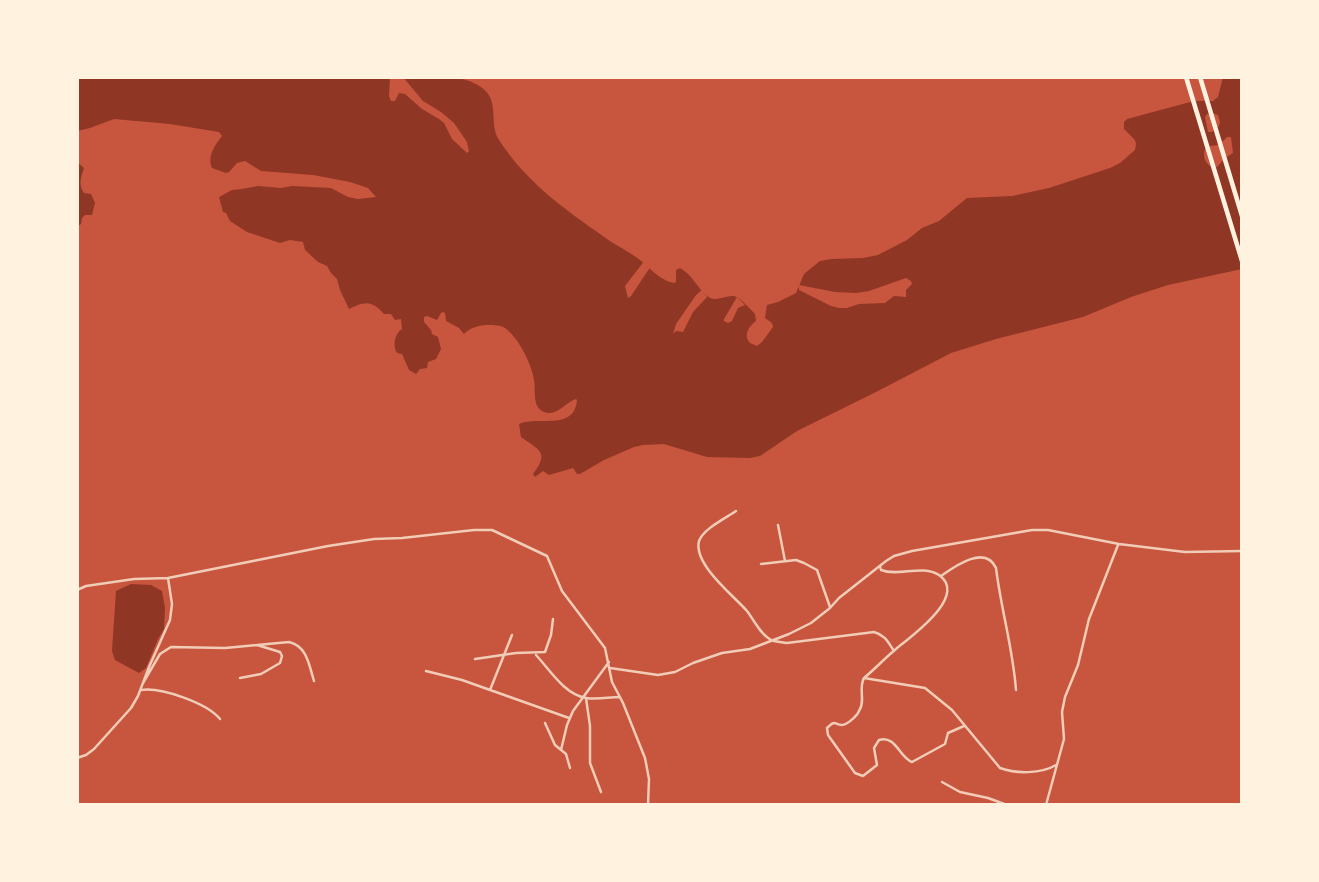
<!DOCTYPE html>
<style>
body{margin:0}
#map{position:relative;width:1319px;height:882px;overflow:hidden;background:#c8553d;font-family:Quicksand,sans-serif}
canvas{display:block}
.frame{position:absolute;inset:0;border:79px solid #fff3e0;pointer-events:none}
</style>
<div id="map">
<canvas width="1319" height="882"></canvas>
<div class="frame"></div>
</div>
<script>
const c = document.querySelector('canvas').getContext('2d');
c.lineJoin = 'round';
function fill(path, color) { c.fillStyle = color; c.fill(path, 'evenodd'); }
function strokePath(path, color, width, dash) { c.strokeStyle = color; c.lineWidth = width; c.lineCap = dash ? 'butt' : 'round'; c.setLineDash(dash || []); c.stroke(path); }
const water = new Path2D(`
 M77,77H390L389,96L391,101H395L399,93L405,94L422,109L439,119L444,123L452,139L467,153L469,151L467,142L454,123L441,112L423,101L403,77C429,77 459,72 481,87C501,101 488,123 499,140C528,185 570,213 613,243C621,248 629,252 636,257C649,266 659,281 675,283L676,281V270L680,268C693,275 697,288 707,296C715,303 725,295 734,296C741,298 750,309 755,314L756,321C749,326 743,335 750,343L757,346L762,342L773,327L772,323L765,318L767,305L778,302L796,293L804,274L820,261L832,259L863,258L878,255L907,240L922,228L939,221L967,198L1012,196L1049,188L1110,168L1120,163L1135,150L1136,144L1135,140L1124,129V122L1127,119L1194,101H1213L1218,97L1223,77H1242V269L1168,285L1131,297L1083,317L996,339L951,353L876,392L797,431L760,456L750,458L707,457L664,444L643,445L634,447L604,460L580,474H577L573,468L549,475L543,471L535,477L533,474C550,452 539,450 521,437L519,424C538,415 574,432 577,400L576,399C565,402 556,419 542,411C532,405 536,389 534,380C532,364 518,337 505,328C500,325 494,325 489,325C479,325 471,327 464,334L459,328L446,321L445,313L443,312L441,313L437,320L427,316L424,317V322L431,330L432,334L438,337L441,349L436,359L428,362L427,368L420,369L416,374L409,370L402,354L397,353C392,346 395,333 402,329L401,319L395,320L391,314H384C372,300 364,301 349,309L340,290L337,279L331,273L327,266L318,262L305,250L303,242L290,240L280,243L247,232L230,221L226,213L223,212L219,197L232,190L242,189L258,186L281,188L292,186L331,188L348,197L358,199L376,197L368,188L350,182L313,175L261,171L245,161L237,163L229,172L226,173L212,168C207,156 215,145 222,136L219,132L170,124L114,119L90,128L77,131ZM1212,113L1218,115L1220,122L1219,126L1212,132H1208L1205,117L1207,114ZM1227,137H1231L1233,153L1225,158L1217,167H1211C1204,161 1203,157 1205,149L1210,146L1219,145Z
 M77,162L84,168C81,177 78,185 84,193L91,194L95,203L92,215H85L82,218L81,224L78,226Z
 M131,584L151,585L162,591L165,608L164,629L158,639L146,668L139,673L115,660L112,651L116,591Z`);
const pier = new Path2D(`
 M645,260L651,266L631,296L628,298L625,286Z
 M906,278L911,281L912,284L906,290V297L894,296L885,303L859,304L847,308H839L831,306L799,290V285L835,292L856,293L869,291Z
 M702,290L707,297L693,312L683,332L676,331L673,334L676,324L696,295Z
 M737,297L745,305L738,308L732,321L728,323L724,321V319Z`);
const minor = new Path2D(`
 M736,511C726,518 703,529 699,541C693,564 733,595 747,611C754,620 760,634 771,640C776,642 782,642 787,643L874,632C885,635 888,642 894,651
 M778,525L785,561
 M761,564L796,560L804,563L817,570L830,607
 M880,566L881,570C899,577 922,564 939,575C969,596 910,637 896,649C885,658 875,669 864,678C858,688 866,701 859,711C857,716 847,725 842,725C834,725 836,719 827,728L828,735L855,773L863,776L877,765L874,748L879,740C896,735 899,757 912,762L945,744L948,733L964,726
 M941,576C954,567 985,544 996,568C1001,609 1013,649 1016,690
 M77,590L86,586L134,579L168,578L328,546L374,539L402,538L474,530H492L547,556L562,591L605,648L612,682L623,703L645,758L649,779L648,805
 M536,655C550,670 564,694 586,698C597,700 609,697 620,697
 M475,659L516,653L545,652L551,635L553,619
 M610,668L658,675L675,672L693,663L722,653L750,649L789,634L811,623L830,608L839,598L886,561L894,556L912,551L1032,530H1048L1119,544L1185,552L1242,551
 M426,671L462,680L569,718
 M240,678L261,674L280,663L282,656L280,652L257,645
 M864,678L925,688L952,710L1000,768C1016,774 1041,774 1056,765
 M143,683L160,654L171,647L225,648L289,642C307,646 309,665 314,681
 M141,690C161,687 207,703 220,719
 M490,690L512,635
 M586,698L590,726V763L601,792
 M545,723L555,745L566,754L570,768
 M561,750L567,725L573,711L609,662
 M77,758L86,755L94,749L131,708L138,696L149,667L170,620L172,604L168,578
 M942,782L960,792L988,798L1007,805
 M1046,805L1064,739L1062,712L1065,697L1078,665L1089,619L1118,545`);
const motorway = new Path2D(`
 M1186,77L1242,261
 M1200,77L1242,216`);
fill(water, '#8f3625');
fill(pier, '#c8553d');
strokePath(minor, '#f1ccb7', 2.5);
strokePath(motorway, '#fff3e0', 4.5);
</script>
